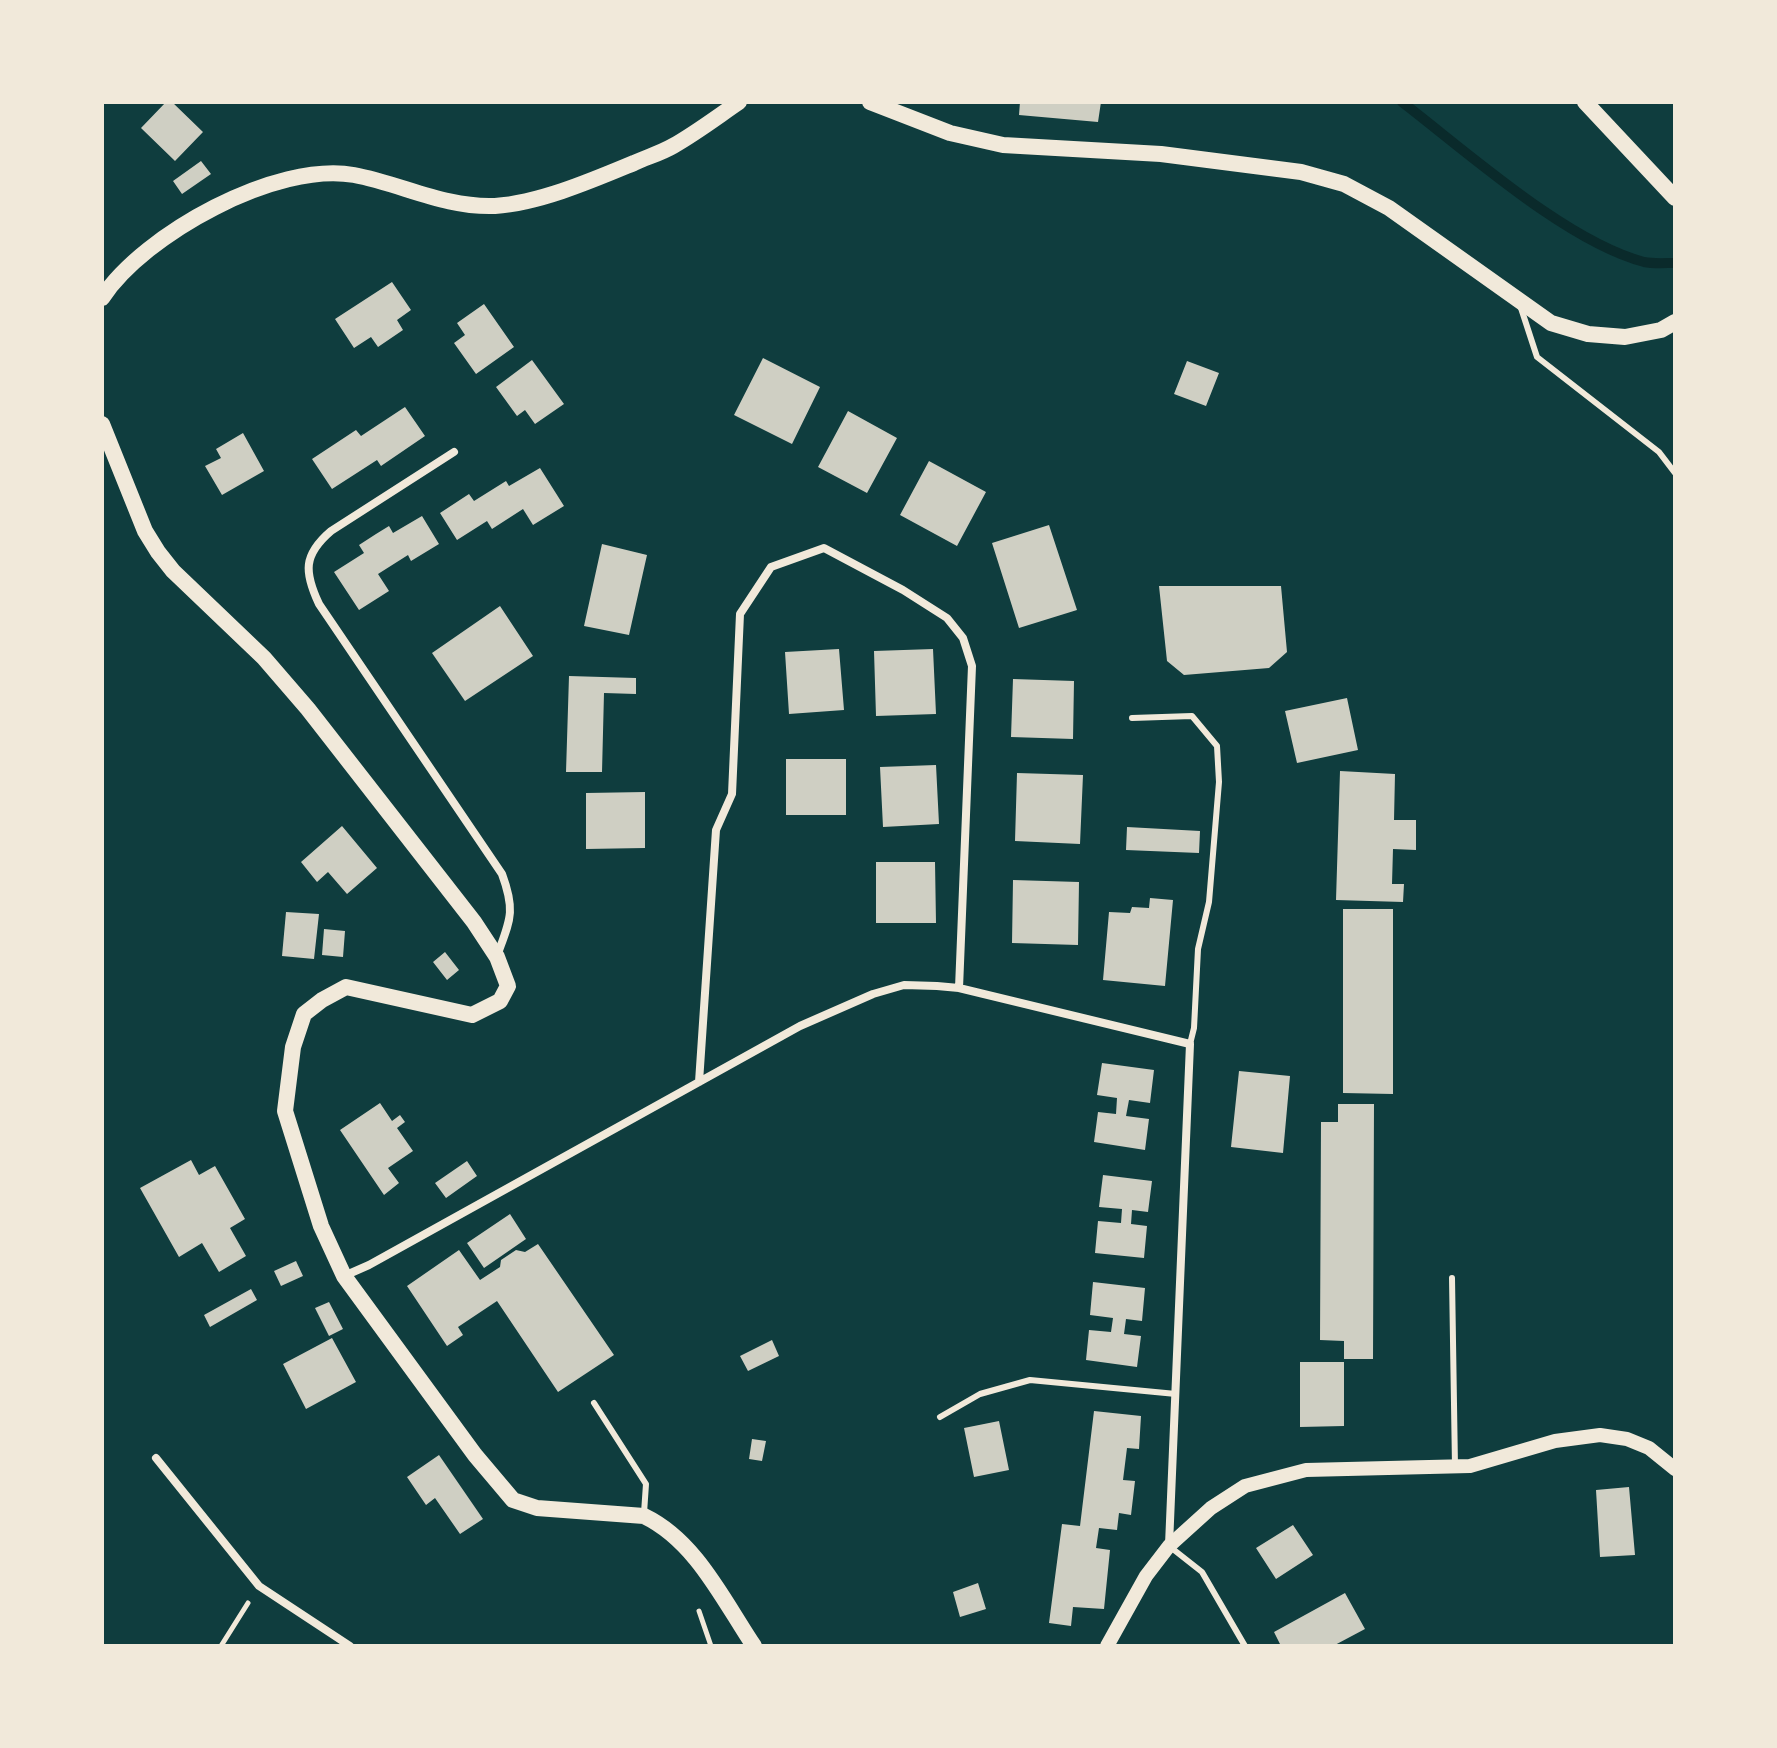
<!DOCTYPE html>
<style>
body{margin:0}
#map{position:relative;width:1777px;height:1748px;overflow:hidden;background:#0f3d3e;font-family:"Public Sans",sans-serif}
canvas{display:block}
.frame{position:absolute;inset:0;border:104px solid #f1e9da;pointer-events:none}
</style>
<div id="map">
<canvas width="1777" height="1748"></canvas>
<div class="frame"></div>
</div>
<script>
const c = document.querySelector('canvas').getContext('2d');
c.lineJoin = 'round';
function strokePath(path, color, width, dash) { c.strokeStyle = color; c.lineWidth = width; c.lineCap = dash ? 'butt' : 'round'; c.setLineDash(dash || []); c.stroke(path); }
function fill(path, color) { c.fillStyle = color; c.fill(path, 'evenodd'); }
const stream = new Path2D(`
 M1402,102C1466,151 1567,242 1644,262C1653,264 1665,263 1675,263`);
const building = new Path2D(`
 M166,102H172L203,132L175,161L141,128Z
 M1020,102H1101L1098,122L1019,115Z
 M201,161L211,174L182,194L173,181Z
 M392,282L411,310L397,320L403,330L378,347L371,337L354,348L335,319Z
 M484,304L514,347L476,374L454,343L465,335L457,323Z
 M763,358L820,387L792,444L734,415Z
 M532,360L564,404L535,424L525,410L517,416L496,387Z
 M1187,361L1219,373L1206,406L1174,394Z
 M405,407L425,436L381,466L377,460L332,489L312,459L356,430L361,436Z
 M848,411L897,438L867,493L818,467Z
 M243,433L264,471L222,495L205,466L221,458L216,449Z
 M929,461L986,492L957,546L900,515Z
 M540,468L564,506L533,525L523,509L492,529L487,521L457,540L440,513L469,494L474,501L506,481L509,486Z
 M422,516L439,544L411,561L408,555L378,574L389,591L359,610L334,572L364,553L359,545L376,534L389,526L393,533Z
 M1049,525L1077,610L1019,628L992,543Z
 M602,544L647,555L629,635L584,626Z
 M1159,586H1281L1287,652L1269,668L1184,675L1167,661Z
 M500,606L533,656L465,701L432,653Z
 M839,649L844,710L789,714L785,652Z
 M933,649L936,714L876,716L874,651Z
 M569,676L636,678V694L604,693L602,772H566Z
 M1013,679L1074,681L1073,739L1011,737Z
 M1347,698L1358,750L1297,763L1285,711Z
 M786,759H846V815H786Z
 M936,765L939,824L883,827L880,767Z
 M1340,771L1395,774L1394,820H1416V850L1393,849L1392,884H1404L1403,902L1336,900Z
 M1017,773L1083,775L1080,844L1015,841Z
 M645,792V848L586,849V793Z
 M342,826L377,868L347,894L328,872L317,882L301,862Z
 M1127,827L1200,831L1199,853L1126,850Z
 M876,862H935L936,923H876Z
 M1013,880L1079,882L1078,945L1012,943Z
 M1150,898L1173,900L1165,986L1103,980L1109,912L1130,913L1132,907L1149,908Z
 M1343,909H1393V1094L1343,1093Z
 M286,912L319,914L314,959L282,956Z
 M324,929L345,931L343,957L322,955Z
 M445,952L459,970L447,980L433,962Z
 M1102,1063L1154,1070L1150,1103L1129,1100L1126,1116L1149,1119L1145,1150L1094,1142L1098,1112L1116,1114L1117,1098L1097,1095Z
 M1239,1071L1290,1076L1283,1153L1231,1147Z
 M380,1103L392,1121L400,1115L405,1122L397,1128L413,1151L388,1168L399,1183L384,1195L340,1130Z
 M1338,1104H1374L1373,1359H1344V1341L1320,1340L1321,1122H1338Z
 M191,1160L199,1175L215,1166L245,1219L230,1228L246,1256L219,1272L202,1243L179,1257L140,1188Z
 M467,1161L477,1176L446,1198L435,1183Z
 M1103,1175L1152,1181L1148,1212L1132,1210L1131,1224L1147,1226L1144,1258L1095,1253L1098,1221L1121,1223L1122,1209L1099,1207Z
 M510,1214L526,1239L484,1268L467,1243Z
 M538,1244L614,1355L558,1392L497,1301L458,1327L463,1335L447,1346L407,1286L459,1250L480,1280L500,1267L501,1260L516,1250L525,1252Z
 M296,1261L303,1276L281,1286L274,1271Z
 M1093,1282L1145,1288L1142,1321L1126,1319L1124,1334L1141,1336L1137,1367L1086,1360L1089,1330L1111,1332L1113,1318L1090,1315Z
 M251,1289L257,1300L210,1327L204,1315Z
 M329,1302L343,1329L329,1336L315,1308Z
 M332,1338L356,1382L306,1409L283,1364Z
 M772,1340L779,1356L748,1371L740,1356Z
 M1300,1362H1344V1426L1300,1427Z
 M1094,1411L1141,1416L1139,1449L1127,1448L1123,1480L1135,1481L1131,1515L1119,1513L1117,1530L1099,1528L1096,1548L1110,1550L1104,1609L1073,1607L1071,1626L1049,1623L1062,1524L1080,1526Z
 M999,1421L1009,1470L974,1477L964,1428Z
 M752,1439L766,1441L762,1461L749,1459Z
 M439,1455L483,1519L460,1534L435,1498L426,1505L407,1477Z
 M1629,1487L1635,1555L1600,1557L1596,1490Z
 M1293,1525L1313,1555L1276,1579L1256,1548Z
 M978,1583L986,1609L960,1617L953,1592Z
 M1345,1593L1365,1629L1333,1646H1281L1274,1632Z`);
const path = new Path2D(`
 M699,1611L711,1646
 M221,1646L248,1603`);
const service = new Path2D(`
 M1520,305L1537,357L1659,452L1675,473
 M1132,718L1192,716L1217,746L1219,782L1209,902L1198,949L1194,1028L1190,1044
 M1452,1278L1455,1467
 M594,1403L646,1484L644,1513
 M940,1417L980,1394L1030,1380L1176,1394
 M1169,1546L1202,1572L1245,1646`);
const minor = new Path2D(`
 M454,452L331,531C303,555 304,572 319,604L502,874C516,912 510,920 497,956
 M699,1082L716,830L732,794L740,614L771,567L824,548L903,590L947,618L963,638L972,666L959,988
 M344,1276L369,1265L800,1026L873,994L904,985L937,986L959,988L1190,1044L1169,1545
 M156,1458L259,1586L350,1646`);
const tertiary = new Path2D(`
 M1107,1646L1146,1576L1169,1546L1211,1508L1245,1486L1306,1470L1470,1466L1555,1441L1600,1435L1627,1439L1649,1448L1675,1469`);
const secondary = new Path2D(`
 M870,102L950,133L1003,145L1161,154L1301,172L1344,184L1389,208L1551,323L1588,334L1625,337L1661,330L1675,322
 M1585,102L1675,198
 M102,298C144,234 277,161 354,175C402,184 445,208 495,206C540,203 593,180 634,163C647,157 661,153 673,146C696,133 717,117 739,102
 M102,424L145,531L158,552L173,571L264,658L308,709L474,922L497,957L508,986L500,1001L472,1015L346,987L322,1000L304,1014L293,1047L285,1111L321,1226L344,1276L475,1455L513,1500L537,1508L644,1516C696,1541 723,1600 754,1646`);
strokePath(stream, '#0a2a2b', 10);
fill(building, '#cfcfc3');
strokePath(path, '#f1e9da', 5);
strokePath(service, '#f1e9da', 6);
strokePath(minor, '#f1e9da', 8);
strokePath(tertiary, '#f1e9da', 14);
strokePath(secondary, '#f1e9da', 16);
</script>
